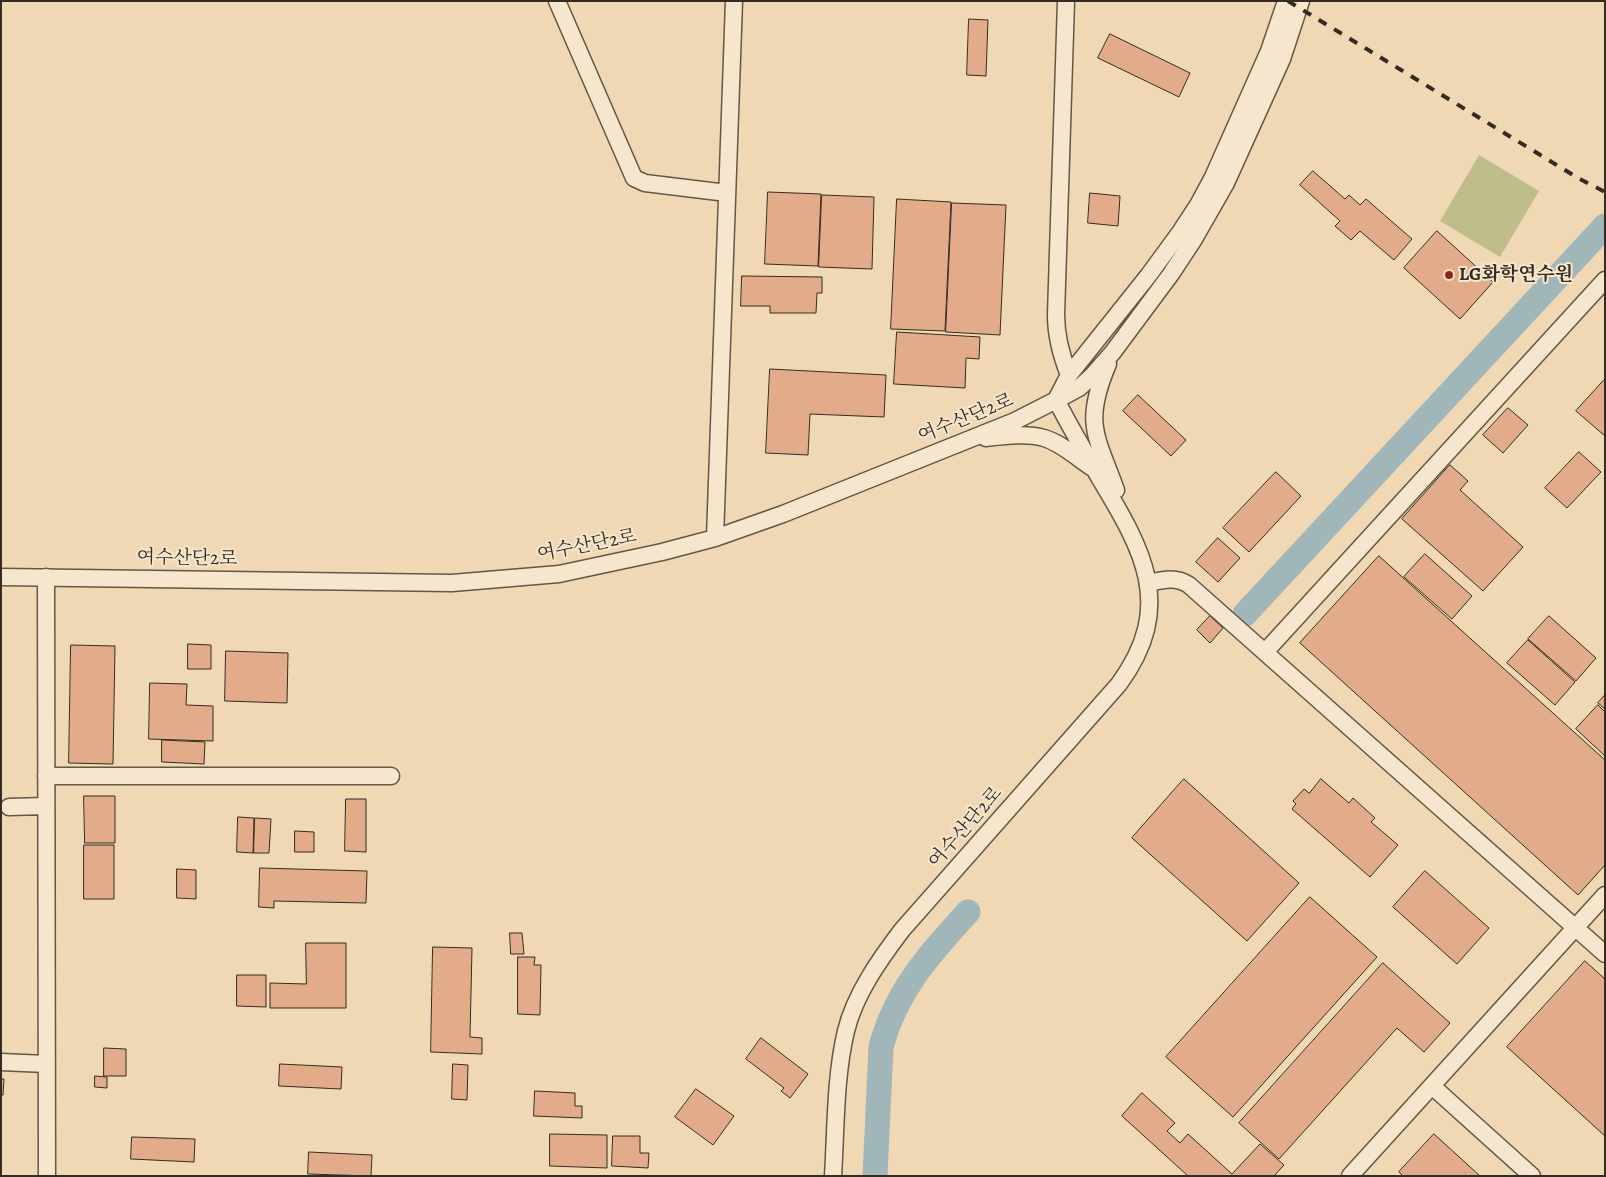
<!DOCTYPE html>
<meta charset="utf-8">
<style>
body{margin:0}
#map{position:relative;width:1606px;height:1177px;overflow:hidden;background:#f1d8b4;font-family:Alegreya,serif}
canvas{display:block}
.frame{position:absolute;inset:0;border:2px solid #342c21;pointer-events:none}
</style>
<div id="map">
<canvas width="1606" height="1177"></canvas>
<div class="frame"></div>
</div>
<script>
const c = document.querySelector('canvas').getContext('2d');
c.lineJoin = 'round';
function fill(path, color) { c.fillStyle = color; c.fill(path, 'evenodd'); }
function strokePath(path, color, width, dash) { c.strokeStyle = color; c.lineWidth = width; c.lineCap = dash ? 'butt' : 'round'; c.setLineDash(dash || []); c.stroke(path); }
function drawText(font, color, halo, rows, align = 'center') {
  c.font = font + ' Alegreya,"Noto Serif KR",serif'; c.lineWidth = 4; c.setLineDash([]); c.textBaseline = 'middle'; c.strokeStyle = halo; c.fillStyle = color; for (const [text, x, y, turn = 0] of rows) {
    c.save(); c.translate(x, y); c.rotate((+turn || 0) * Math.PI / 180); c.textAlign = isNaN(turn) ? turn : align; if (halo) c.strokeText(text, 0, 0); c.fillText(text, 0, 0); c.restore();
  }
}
const green = new Path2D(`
 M1479,155L1539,191L1500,257L1440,221Z`);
const river = new Path2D(`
 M1245,614L1605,226
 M875,1176L881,1047C895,992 931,952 968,912`);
const building = new Path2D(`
 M969,19L988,20L986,76L967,75Z
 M1110,34L1190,73L1179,97L1098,58Z
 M1313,171L1345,199L1349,195L1360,205L1366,199L1412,239L1394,260L1360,231L1351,240L1335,226L1340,221L1300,185Z
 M768,192L821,194L818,266L765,264Z
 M1090,193L1120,196L1118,226L1088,223Z
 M822,195L874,197L872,269L819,267Z
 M897,199L951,202L945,331L891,329Z
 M952,203L1006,205L1000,335L946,332Z
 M1437,231L1493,282L1460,319L1404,268Z
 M742,276L822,277V293H817L816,313H770V306H741Z
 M897,332L980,337L979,359L966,358L965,388L894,384Z
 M770,369L886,375L884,417L810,414L808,455L766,453Z
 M1605,379V436L1576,411Z
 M1138,395L1186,440L1171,456L1123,411Z
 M1508,408L1528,425L1503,453L1483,435Z
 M1579,452L1601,472L1567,508L1545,488Z
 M1450,465L1468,481L1460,490L1523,547L1483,591L1402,519Z
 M1276,472L1301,496L1249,552L1223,528Z
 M1218,538L1240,558L1218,582L1196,562Z
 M1425,554L1472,596L1452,619L1404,577Z
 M1379,556L1605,760V865L1578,895L1300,643Z
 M1210,616L1223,628L1210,643L1197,630Z
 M1549,616L1596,658L1576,681L1528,639Z
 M1528,640L1575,682L1555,705L1507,663Z
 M188,644L211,645V669H188Z
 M71,645L115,646L113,764L69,763Z
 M226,651L288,653L287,703L225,701Z
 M150,683L187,684L186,705L213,706V741L149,739Z
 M1605,695V709L1598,703Z
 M1598,705L1605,712V756L1576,729Z
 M162,740L205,742L204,764L162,762Z
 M1184,779L1299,883L1247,941L1132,838Z
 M1321,779L1349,803L1353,798L1375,818L1371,822L1398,845L1370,877L1292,809L1296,804L1293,801L1304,789L1309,793Z
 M84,796H115V843H85Z
 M346,799H366V852L345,851Z
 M238,817L254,818L253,853L237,852Z
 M255,818L271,819L269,853H254Z
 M295,831L314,832V852H295Z
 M84,845H114V899H84Z
 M260,868L367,871L366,903L274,901V908L259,907Z
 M177,869L196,870V899L177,898Z
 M1425,871L1489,928L1457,964L1393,907Z
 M1310,897L1377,957L1233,1117L1166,1057Z
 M510,933H522L524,954H511Z
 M306,943H346V1008H270V983L306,984Z
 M433,947L472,948L470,1037L482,1038V1054L431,1052Z
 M518,957H535L534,965H541L540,1015L518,1014Z
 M1585,961L1605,979V1136L1507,1047Z
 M1383,963L1450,1023L1424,1052L1397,1028L1279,1159L1239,1123Z
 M237,975H266V1007L237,1006Z
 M761,1038L808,1074L790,1098L781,1091L784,1088L746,1059Z
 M104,1048L126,1049V1076H104Z
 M280,1064L342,1067L341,1089L279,1086Z
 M453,1064L468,1065L467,1100L452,1099Z
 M95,1076L107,1077V1088L95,1087Z
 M1,1079H4L3,1095H1Z
 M696,1089L734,1116L713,1145L675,1117Z
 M535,1091L575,1093V1106H582V1118L534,1116Z
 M1142,1093L1175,1123L1167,1131L1180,1143L1188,1134L1232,1174L1260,1144L1284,1165L1274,1176H1188L1122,1116Z
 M550,1134L607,1135V1168L550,1166Z
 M1434,1134L1480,1176H1403L1399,1172Z
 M613,1136H640V1153H649L648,1168L612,1166Z
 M132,1137L195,1139L194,1162L131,1159Z
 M309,1152L372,1155L371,1176L308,1174Z`);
const minor = new Path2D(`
 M557,1L634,178L645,183L727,193
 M1066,1L1056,315C1056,337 1061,355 1069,375
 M1108,364C1083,423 1096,435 1116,490
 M1056,400L1069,375L1148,276L1181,231L1198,205L1213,177L1269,51L1286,1
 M986,438C1004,436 1027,433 1044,438C1061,443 1076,457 1091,467
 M715,538L734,1
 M1,577L452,583L559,574L662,552L715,538L783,514L1015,421L1068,394L1079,388L1091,377L1113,352L1171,274L1194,239L1226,183L1282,59L1301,1
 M46,577L47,1176
 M1148,583C1162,580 1176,576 1189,585L1605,954
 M1265,652L1605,280
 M46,776H391
 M9,807L46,806
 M1,1062L46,1064
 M1432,1086L1532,1176
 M833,1176C836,1128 835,1077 846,1031C855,994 880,959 902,930L1119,684C1176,606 1143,550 1099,477C1084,451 1070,426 1056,400
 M1350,1176L1605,895`);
const rail = new Path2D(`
 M1288,1L1578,178L1605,192`);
const markers = [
 [1449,275,5,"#8f2418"]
];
const poiNames = [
 ["LG화학연수원",1459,275]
];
const streetNames = [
 ["여수산단2로",966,419,-22],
 ["여수산단2로",587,546,-11],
 ["여수산단2로",187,559,1],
 ["여수산단2로",966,828,-49]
];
fill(green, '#bfbd89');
strokePath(river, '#a1b6b9', 25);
fill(building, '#e2ab89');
strokePath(building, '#342c21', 1);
strokePath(minor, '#635746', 19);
strokePath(minor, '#f6e6ce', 16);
strokePath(rail, '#342c21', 4, [9, 9]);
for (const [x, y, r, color] of markers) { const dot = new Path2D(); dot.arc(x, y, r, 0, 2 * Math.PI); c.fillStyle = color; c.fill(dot); strokePath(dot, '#f6e6ce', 2); }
drawText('bold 19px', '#342c21', '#f6e6ce', poiNames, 'left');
drawText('19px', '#342c21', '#f6e6ce', streetNames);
</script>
